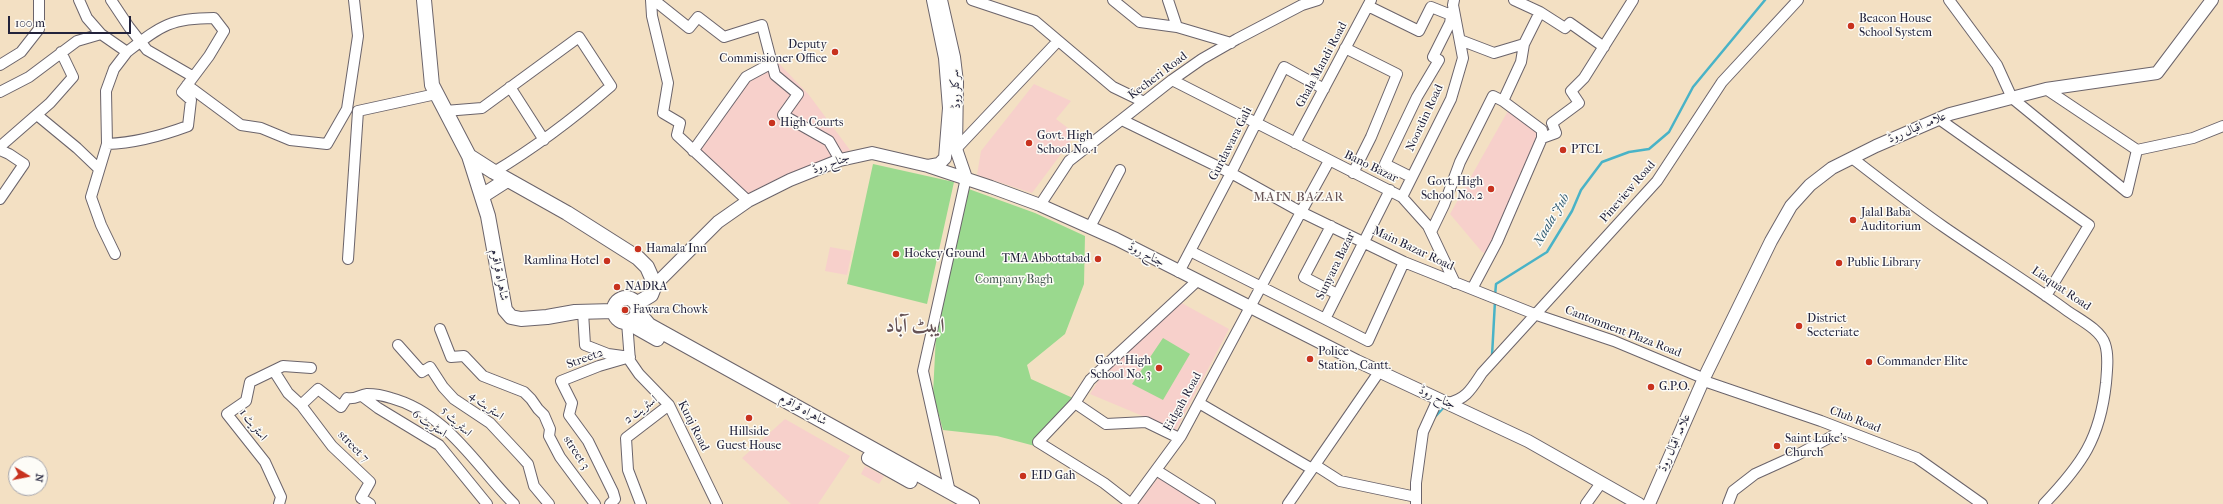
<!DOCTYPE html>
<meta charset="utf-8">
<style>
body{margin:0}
#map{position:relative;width:2223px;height:504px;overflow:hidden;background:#f3e0c3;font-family:"IM FELL French Canon",serif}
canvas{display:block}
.north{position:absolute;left:8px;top:456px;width:40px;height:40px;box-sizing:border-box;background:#fdfcf7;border:1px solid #a5a5ac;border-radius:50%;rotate:100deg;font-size:11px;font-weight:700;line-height:16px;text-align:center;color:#22223b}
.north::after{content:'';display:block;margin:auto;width:14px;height:18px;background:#c8321e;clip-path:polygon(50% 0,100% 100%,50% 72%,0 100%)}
.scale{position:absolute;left:8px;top:16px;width:123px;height:18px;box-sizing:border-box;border:2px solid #22223b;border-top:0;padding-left:5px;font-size:12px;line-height:14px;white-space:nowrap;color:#22223b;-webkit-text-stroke:3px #fdfcf7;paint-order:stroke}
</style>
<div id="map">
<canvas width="2223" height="504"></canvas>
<div class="north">N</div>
<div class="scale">100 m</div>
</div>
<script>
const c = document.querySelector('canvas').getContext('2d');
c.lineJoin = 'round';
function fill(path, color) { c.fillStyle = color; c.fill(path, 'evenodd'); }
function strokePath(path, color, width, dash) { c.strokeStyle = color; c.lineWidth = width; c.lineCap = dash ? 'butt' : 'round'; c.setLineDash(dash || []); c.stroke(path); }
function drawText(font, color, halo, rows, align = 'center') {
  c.font = font + ' "IM FELL French Canon",Amiri,serif'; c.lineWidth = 3; c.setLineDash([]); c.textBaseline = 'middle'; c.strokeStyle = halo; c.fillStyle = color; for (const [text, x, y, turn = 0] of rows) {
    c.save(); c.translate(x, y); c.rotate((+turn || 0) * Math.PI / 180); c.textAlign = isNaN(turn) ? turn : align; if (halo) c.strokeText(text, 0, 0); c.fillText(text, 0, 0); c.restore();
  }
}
const built = new Path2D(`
 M771,55L809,95L850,150L746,197L692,157L740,81Z
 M1034,84L1071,101L1056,119L1076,134L1032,193L977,175L981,151Z
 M1509,109L1541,131L1489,255L1482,252L1450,214Z
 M830,247L852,251L847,275L825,271Z
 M1178,301L1229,329L1176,430L1090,394L1100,378Z
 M785,419L850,456L818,504H791L742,458Z
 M865,466L884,476L879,484L861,474Z
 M1161,474L1212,504H1138Z`);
const green = new Path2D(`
 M873,164L954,182L927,304L847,284Z
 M966,188L1035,213L1085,236L1084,284L1065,334L1027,365L1031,379L1075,399L1035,446L997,436L943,430L933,394L937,315Z
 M1163,338L1190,354L1163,400L1132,384Z`);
const stream = new Path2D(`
 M1495,296L1496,284L1547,252L1572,211L1581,190L1602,162L1629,152L1649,149L1669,132L1693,87L1765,0
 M1492,356L1495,301
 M1434,418L1445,406`);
const minor = new Path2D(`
 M79,0L87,18L101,34
 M111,0L129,27L147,50L192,76
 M651,0L652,16L668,83L663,113L680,123L677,135L748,201
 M654,0L689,28L698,17L724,37L762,25L775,75L798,94L783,115L829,141L840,160
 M972,0L1035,21L1113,87L1144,102
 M1113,0L1140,22L1177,27
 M1168,0L1177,27L1231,43
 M1514,0L1540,12L1565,28L1570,23L1604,47
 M1949,0L1997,65L2012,98L2127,192L2137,150
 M1368,6L1419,31L1431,7L1451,15
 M1460,40L1494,53L1524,44L1540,12
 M1524,44L1521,62L1503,101L1542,130V138
 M1345,48L1397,74L1371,137L1353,173
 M0,65L21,52L39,29V0
 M1172,80L1402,197L1428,226L1455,283
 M187,85L241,125L261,128L290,140L327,144L347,109L358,36L354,0
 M510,87L544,140
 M2046,89L2137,150L2193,138L2223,126
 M0,92L29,77L77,41L101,34L127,52L114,69L106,91L107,144L91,197L101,225L115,254
 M445,111L482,108L579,37L611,86C574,118 536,147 494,172
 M37,115L77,148L99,169
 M1939,119L2089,225L2046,296
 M1122,120L1231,173L1301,212L1329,161
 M1295,143L1371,0
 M107,144C136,143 161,136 188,126L191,100L182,92L209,56L224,31L214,18C170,18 161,26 127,52
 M0,149L3,144L50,103L73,77L61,52
 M956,149L1058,41
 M0,150L9,154L24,164L0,199
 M693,151L746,77L772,63
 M1852,158C1882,181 1912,205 1944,227C1983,254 2023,279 2062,307C2074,317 2100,328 2105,344C2109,356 2107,370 2106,383C2100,439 2082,464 2044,504
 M1411,177L1385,164L1417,97L1439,60L1433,57L1450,23L1452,11
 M1390,190L1325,319L1368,341L1404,262
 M1402,197L1451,99L1463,58L1453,5L1454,0
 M1040,205L1069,161L1172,80L1202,59L1237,39L1302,5L1318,0
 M1331,226L1304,277L1337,294
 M1090,227L1120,170
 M1431,232L1444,205L1460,162L1493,96L1503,101
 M1190,251L1325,319
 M348,259L358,111L436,94
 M1179,272L1231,173L1284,67L1324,89
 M1472,289L1497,242L1542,138L1556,133L1552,123L1579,103L1571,91L1584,78L1633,0
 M583,312L585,345L608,354L630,357L599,366L561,381L572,403L569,415L588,441L613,492L615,499L610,504
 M627,322L630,361L639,374L669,405L717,504
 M440,329L451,357L464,356L483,376L524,392L531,399L538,409L544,415L550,429L549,436L560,457L595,504
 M398,345L422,372L430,367L443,387L454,399L490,423L519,454L528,464L534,486L549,504
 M274,371L288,393L301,405L318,389L341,407L347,398C355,400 359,395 367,394C374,394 385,396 391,398C447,413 476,466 514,504
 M1707,382L1821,421L1917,458L1982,504
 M362,396L378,408L439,445L487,504
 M1075,403L1090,380L1197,281
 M1199,403L1312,469
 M1447,403C1466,400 1472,388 1482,373L1657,181L1722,82L1798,0
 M301,405L332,446L370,482L361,498L370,504
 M1179,438L1146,422L1106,424L1075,403L1038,442L1104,483L1131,504L1181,436L1301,212L1404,262L1537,315L1614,341L1698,376
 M1315,465L1340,481L1416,497
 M1156,470L1210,504
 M950,492L923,371L966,178
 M279,504L281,497L265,462L227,414L246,401L250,382L283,366L311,368
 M641,504L628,470L626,438L669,405
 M1288,504L1379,372
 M1416,504V483L1423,432L1438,399
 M1586,504L1601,483
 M1728,504L1733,491L1755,474L1797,455L1844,430`);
const major = new Path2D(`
 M941,0L954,57L957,82L956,149L966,178
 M928,166L939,164L945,158L949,108L945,58L933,0
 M655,285L718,222L748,201L790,180L840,160L872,153L928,166L991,187L1040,205L1116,239L1357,361L1528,441L1639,504
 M1706,374L1771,241L1791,206L1810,185L1832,168L1876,146L1950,114L2046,89L2157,73L2212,0
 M1649,504L1702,383`);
const highway = new Path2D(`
 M424,0L432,85L469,156L488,216L505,310L511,317L521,319L547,317L575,312L614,311
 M469,156L494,172L567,213L638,258L647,267L655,285L651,295L636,304
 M482,196L507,180
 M614 310a12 12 0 1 1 24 0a12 12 0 1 1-24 0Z
 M637,311L649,325L972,504
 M627,322L657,339
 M869,458L910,481`);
const markers = [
 [1851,26,4,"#c8321e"],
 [835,52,4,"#c8321e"],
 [772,123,4,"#c8321e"],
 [1029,143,4,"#c8321e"],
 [1563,150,4,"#c8321e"],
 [1491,189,4,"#c8321e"],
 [1853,220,4,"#c8321e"],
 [638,249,4,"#c8321e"],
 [896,254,4,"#c8321e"],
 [1098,259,4,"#c8321e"],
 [607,261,4,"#c8321e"],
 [1839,263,4,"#c8321e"],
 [617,287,4,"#c8321e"],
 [625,310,4,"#c8321e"],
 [1799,326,4,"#c8321e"],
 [1310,359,4,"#c8321e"],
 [1869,362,4,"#c8321e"],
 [1159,368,4,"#c8321e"],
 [1651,387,4,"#c8321e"],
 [749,418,4,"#c8321e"],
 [1777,446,4,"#c8321e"],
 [1023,476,4,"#c8321e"]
];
const poiNames = [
 ["Beacon House",1859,19],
 ["School System",1859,33],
 ["Deputy",827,45,"right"],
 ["Commissioner Office",827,59,"right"],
 ["High Courts",780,123],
 ["Govt. High",1037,136],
 ["School No. 1",1037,150],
 ["PTCL",1571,150],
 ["Govt. High",1483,182,"right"],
 ["School No. 2",1483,196,"right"],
 ["Jalal Baba",1861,213],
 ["Auditorium",1861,227],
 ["Hamala Inn",646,249],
 ["Hockey Ground",904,254],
 ["TMA Abbottabad",1090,259,"right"],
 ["Ramlina Hotel",599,261,"right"],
 ["Public Library",1847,263],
 ["NADRA",625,287],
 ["Fawara Chowk",633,310],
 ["District",1807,319],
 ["Secteriate",1807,333],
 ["Police",1318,352],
 ["Station, Cantt.",1318,366],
 ["Govt. High",1151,361,"right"],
 ["School No. 3",1151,375,"right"],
 ["Commander Elite",1877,362],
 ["G.P.O.",1659,387],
 ["Hillside",749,432,"center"],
 ["Guest House",749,446,"center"],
 ["Saint Luke's",1785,439],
 ["Church",1785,453],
 ["EID Gah",1031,476]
];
const streetNames = [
 ["Ghala Mandi Road",1322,65,-62],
 ["Kecheri Road",1158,76,-37],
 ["سرکلر روڈ",956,89,-93],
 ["Noordin Road",1425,118,-65],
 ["علامہ اقبال روڈ",1917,128,-23],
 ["Gurdawara Gali",1231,144,-63],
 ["جناح روڈ",831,164,-20],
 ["Bano Bazar",1371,167,26],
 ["Pineview Road",1628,192,-49],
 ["Main Bazar Road",1413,249,25],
 ["جناح روڈ",1146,255,27],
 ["Sunyara Bazar",1336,266,-64],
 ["شاہراہ قراقرم",499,275,79],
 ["Liaquat Road",2061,289,34],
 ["Cantonment Plaza Road",1623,332,21],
 ["Street2",585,359,-20],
 ["جناح روڈ",1437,398,25],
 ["Eidgah Road",1183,402,-61],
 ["اسٹریٹ 4",486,406,37],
 ["اسٹریٹ 2",641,410,-37],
 ["شاہراہ قراقرم",803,410,29],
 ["Club Road",1855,420,21],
 ["اسٹریٹ 5",456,422,44],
 ["اسٹریٹ 6",429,424,34],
 ["اسٹریٹ 1",253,425,52],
 ["Kunj Road",693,426,63],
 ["علامہ اقبال روڈ",1675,443,-66],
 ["street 7",353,447,46],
 ["street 3",576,453,57]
];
const parkNames = [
 ["Company Bagh",1014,280]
];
const neighbourhoodNames = [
 ["MAIN BAZAR",1299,198]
];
const waterNames = [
 ["Naala Jub",1552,220,-59]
];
const townNames = [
 ["ایبٹ آباد",915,327]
];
fill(built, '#f7d0cb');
fill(green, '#9ad98e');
strokePath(stream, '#49b3c7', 2.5);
strokePath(minor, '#6b646b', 12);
strokePath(major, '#6b646b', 14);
strokePath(highway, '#6b646b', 16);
strokePath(minor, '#fff', 10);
strokePath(major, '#fff', 12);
strokePath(highway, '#fff', 14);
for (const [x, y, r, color] of markers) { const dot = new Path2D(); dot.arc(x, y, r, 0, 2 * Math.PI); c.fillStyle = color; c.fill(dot); strokePath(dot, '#fdfcf7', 1.5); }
drawText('12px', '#22223b', '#fdfcf7', poiNames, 'left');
drawText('12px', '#22223b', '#fdfcf7', streetNames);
drawText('12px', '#465954', '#fdfcf7', parkNames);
c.letterSpacing = '1px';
drawText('13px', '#665356', '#fdfcf7', neighbourhoodNames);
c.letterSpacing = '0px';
drawText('italic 13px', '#325c73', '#fdfcf7', waterNames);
drawText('bold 20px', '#665356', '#fdfcf7', townNames);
</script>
